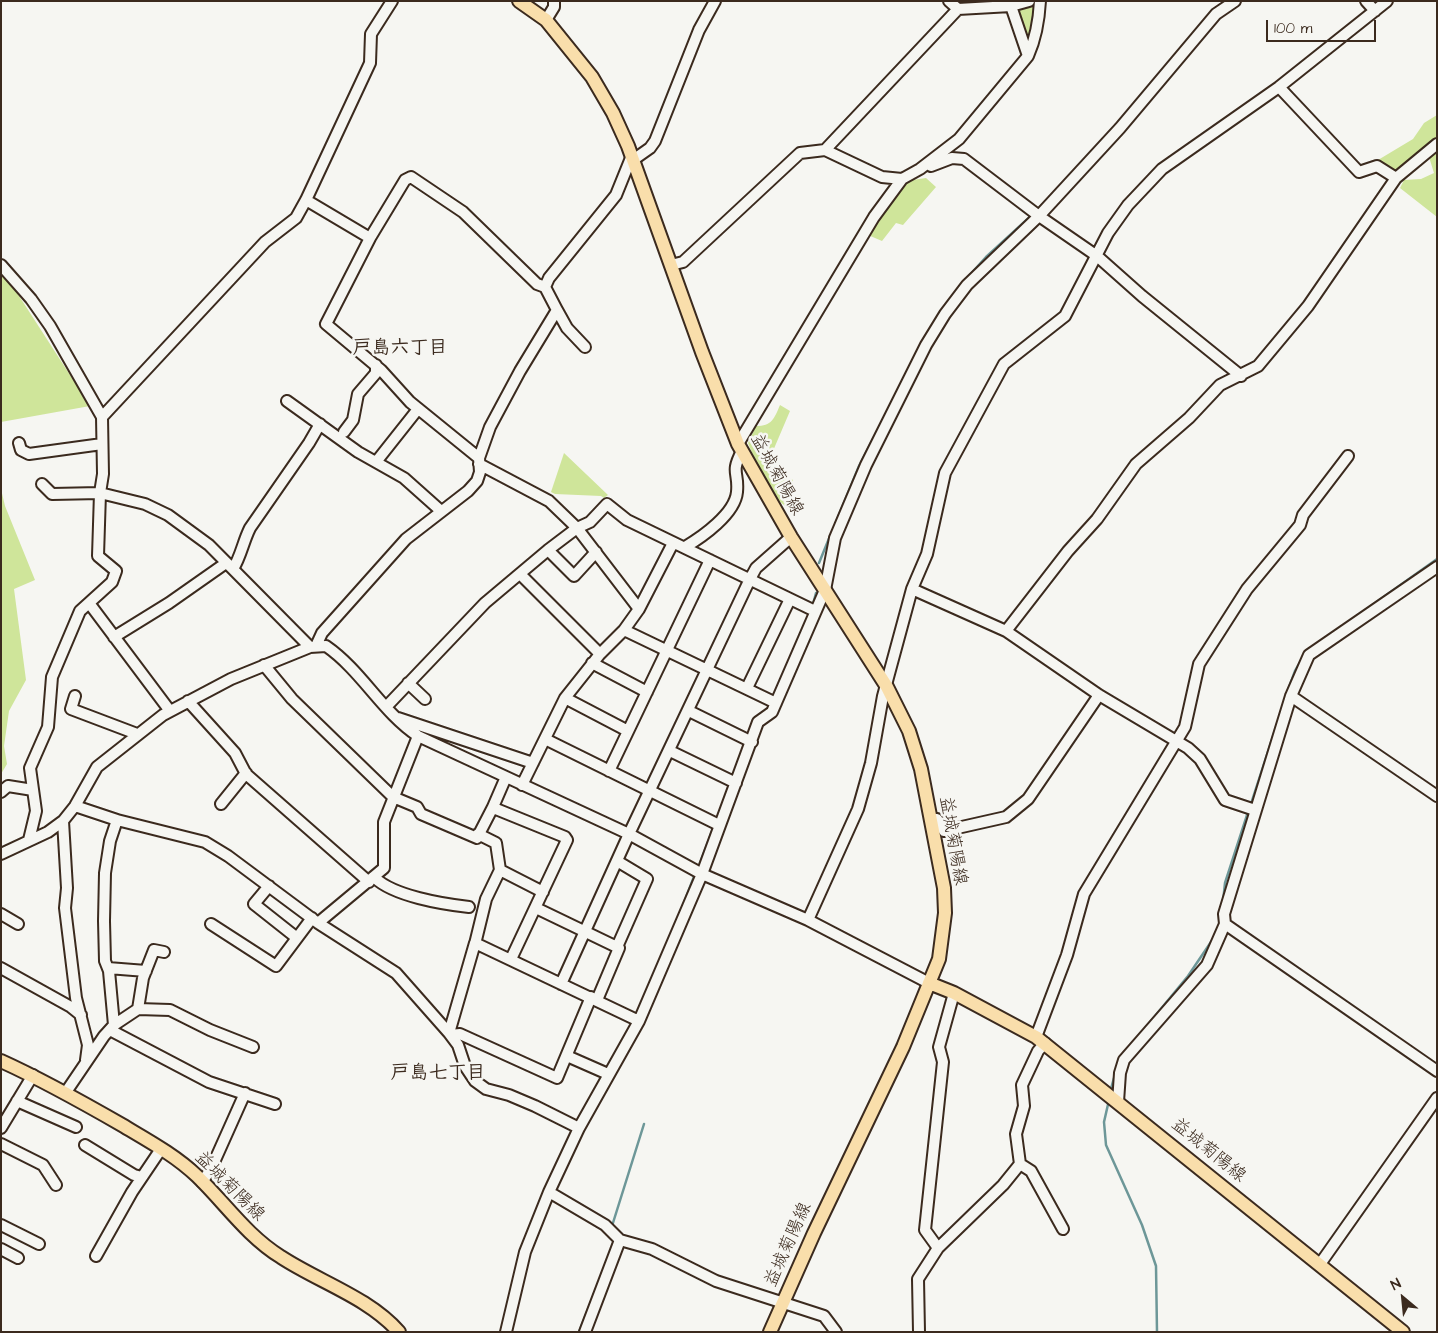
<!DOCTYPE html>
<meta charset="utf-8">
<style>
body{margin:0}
#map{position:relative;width:1438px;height:1333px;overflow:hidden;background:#f6f6f2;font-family:"Architects Daughter",sans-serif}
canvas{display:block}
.frame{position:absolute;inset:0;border:2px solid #3b2a1e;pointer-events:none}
.north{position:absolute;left:1378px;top:1273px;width:50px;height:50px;-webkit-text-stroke:4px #f6f6f2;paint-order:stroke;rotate:332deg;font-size:14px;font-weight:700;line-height:20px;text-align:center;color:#3b2a1e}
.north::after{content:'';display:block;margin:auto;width:18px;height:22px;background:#3b2a1e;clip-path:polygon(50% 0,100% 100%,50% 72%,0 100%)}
.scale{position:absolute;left:1266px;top:20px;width:110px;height:22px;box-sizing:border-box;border:2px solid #3b2a1e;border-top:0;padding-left:6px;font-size:15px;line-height:18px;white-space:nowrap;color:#3b2a1e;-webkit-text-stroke:4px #f6f6f2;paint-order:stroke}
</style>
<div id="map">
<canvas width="1438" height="1333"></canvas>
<div class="frame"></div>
<div class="north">N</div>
<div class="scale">100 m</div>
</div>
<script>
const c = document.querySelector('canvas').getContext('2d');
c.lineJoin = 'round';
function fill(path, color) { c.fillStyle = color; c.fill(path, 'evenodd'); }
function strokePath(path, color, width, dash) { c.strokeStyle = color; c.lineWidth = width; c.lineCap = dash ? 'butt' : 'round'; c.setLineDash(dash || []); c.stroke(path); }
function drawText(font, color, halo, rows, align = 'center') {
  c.font = font + ' "Architects Daughter","Klee One",sans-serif'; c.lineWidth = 5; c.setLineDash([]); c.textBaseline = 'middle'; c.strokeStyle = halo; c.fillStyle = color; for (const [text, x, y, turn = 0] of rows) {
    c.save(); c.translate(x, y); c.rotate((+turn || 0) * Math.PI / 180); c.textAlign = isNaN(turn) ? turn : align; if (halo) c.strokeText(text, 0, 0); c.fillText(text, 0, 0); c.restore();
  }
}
const green = new Path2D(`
 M1036,2L1038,8L1028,48L1014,7Z
 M1437,115V140L1396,175L1378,163V160L1413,139L1424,123Z
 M1434,151L1437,152V217L1400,188L1404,180L1421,179L1434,173L1429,157Z
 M926,178L936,187L903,225L896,223L882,241L868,235L899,182Z
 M1,268L90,406L1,422Z
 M780,405L790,411L767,465L793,480L785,506C767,491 757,465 748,443L756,426C772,426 774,419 780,405Z
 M564,453L608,495L604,498L601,496L555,494L551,492Z
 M1,489L5,506L35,580L14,589L26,680L9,711L4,746L7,764L1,774Z`);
const stream = new Path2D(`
 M1108,134L1140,97
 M1037,210L1045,202
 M967,278L986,257L1032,215
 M950,300L962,284
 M836,522L859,466L910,367
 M819,563L830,536
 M813,604L816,593
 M1306,652L1437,559
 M1288,690L1295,671L1302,659
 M1250,807L1277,724
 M718,816L721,808
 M700,863L714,826
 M1223,902L1225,883L1248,812
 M678,918L695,874
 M1122,1056L1188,976L1213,939
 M1110,1092L1118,1064
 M1109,1100L1104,1122L1106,1145L1142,1225L1156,1266L1157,1332
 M612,1226L644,1124
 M579,1332L594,1294`);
const minor = new Path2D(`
 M949,1L958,9L1011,6L1029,1
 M1366,1L1375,11
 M546,20L554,7V1
 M1028,56C1036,38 1039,20 1040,1
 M1279,87L1359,172L1377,166L1396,178
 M825,150L958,9
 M633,160L650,148L655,141L699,30L715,1
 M931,166L952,158L964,159L1039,216L1097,256L1142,296L1241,376
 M306,200L370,238L326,324L381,370L410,402L479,458
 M370,238L405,180L411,177L463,212L537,284L545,287
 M1,265L31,299L50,326L102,417L103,474L100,493L98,556L116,571L112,582L80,611L52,677L48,727L30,768L36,811L29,840
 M671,265L683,262L800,153L825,150L882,177L902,179
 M557,310L567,328L585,347
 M287,401L358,452L404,478L441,511
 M102,417L265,242L296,218L306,200L370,63L371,34L392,1
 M344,432L353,420L358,394L376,373V365
 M19,443L21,450L29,454L102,444
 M738,444L874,217L902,179L920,169L959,139L1028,56L1011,6
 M376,462L418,409
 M479,464L549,501L577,528L639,609
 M42,484L52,494L100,493L145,504L168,515L209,545L310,647
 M685,547C702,537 735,514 737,492C739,471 730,474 742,451
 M548,550L574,576L596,552
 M233,569C241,556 243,542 250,528L309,443L320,424
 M520,574L600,654
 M912,589L1006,631L1099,695L1188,748L1200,759L1225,800L1255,810
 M89,603L170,711
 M624,630L776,703
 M1006,631L1068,551L1097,519L1136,464L1189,418L1220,385L1258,366L1308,306L1396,178L1437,144
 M114,637L169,603L226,563
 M316,646L322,633L406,539L468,491L477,481L480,472L479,458L490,427L520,371L557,310L545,287L549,278L616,195L631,158
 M592,663L647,692
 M264,665L292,699L393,797L417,807L421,814L477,838L493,807
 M408,683L425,699
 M747,688L790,599
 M75,696L71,709L137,734
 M1291,696L1437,796
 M565,698L628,731
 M188,701L235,753L246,774L369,882
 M386,707L485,603L548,550L577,528L590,522L607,504L627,520L815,611
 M689,711L752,742
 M398,718L533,763
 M545,739L719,825
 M670,751L736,783
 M609,771L710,560
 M506,777L493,807L496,809L565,837L567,840L511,959
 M522,785L565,698L600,654L624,630L639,609L673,543
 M1,792L8,786L33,790
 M221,804L246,773
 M75,806L117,820L205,842L228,856L318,923L396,973L449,1033L458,1045L465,1066L475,1081L486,1089L509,1095L535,1106L579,1128
 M931,820L937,819L944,831L1006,817L1028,799L1099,695
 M63,821L67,888L65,908L76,998L88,1045L86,1060
 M1,854L48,832L63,821L75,806L97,767L163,715L231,679L310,647L326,646C362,671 382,712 418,736L629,834L702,874L808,920L929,983
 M500,870L543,892
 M375,878C394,896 442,904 469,907
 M269,886L254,904L297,938
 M536,908L619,948L597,1000
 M1,914L18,924
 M808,920L858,809L871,763L883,696L912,589L927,554L945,473L1004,364L1065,316L1108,233L1128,205L1162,169L1279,87L1387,1
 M318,923L384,868V822L418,736
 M211,924L276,966L312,918
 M1225,924L1437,1071
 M475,944L486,899L500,870L496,843L478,834
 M617,947L647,879L617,861
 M1,968L71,1007L81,1015
 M108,968L146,971
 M561,984L629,834L750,579L756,568L791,537
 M138,1009L143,978L154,950L164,952
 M114,1025L109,971L105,961L104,921L105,873L110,841L117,820
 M110,1030L209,1082L275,1104
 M449,1033L475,943L639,1021
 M451,1035L460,1034L557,1078L591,997
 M1036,1037L1067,955L1084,894L1185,727L1199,664L1247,589L1300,525L1303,515L1348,456
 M1045,1043L1038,1051L1022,1085L1024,1106L1016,1134L1020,1164L1031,1171L1063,1229
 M567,1056L608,1074
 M66,1092L104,1036L114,1025L138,1009L170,1010L210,1030L253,1047
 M17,1101L76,1127
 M1118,1102L1120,1073L1124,1060L1207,965L1225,924L1224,914L1291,696L1309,655L1437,567
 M1,1128L33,1075
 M1,1144L43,1165L56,1185
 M85,1145L134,1175L142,1177
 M202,1182L211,1169L245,1093
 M549,1192L605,1225L620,1240L652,1249L716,1281L824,1316L836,1332
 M1,1225L39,1244
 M938,1248L1003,1185L1020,1164
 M1,1249L18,1258
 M96,1256L132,1192L161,1149
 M1320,1264L1437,1098
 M506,1332L525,1252L549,1192L579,1128L639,1021L702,874L758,722L772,712L825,590L835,538L866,465L926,345L945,314L967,285L1039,216L1120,128L1216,14L1235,1
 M585,1332L620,1240
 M919,1332L918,1279L938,1248L925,1230L943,1062L939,1047L954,993`);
const major = new Path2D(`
 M519,1L546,20L592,77L613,113L628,146L702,352L738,444L791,537L887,687L909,731L921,769L944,888L945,913L939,959L903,1047L814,1233L770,1332
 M929,983L954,993L1036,1037L1403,1332
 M1,1061C43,1080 82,1102 122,1125C147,1140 175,1155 197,1176C225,1203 247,1236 281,1257C319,1282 368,1297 399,1332`);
const streetNames = [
 ["益城菊陽線",776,475,61],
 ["益城菊陽線",952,841,80],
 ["益城菊陽線",1208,1151,39],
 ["益城菊陽線",229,1187,45],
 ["益城菊陽線",789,1245,-66]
];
const neighbourhoodNames = [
 ["戸島六丁目",400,349],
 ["戸島七丁目",438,1074]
];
fill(green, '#cfe59a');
strokePath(stream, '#6d9798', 2.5);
strokePath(minor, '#3b2a1e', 14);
strokePath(major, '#3b2a1e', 16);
strokePath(minor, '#f6f6f2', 10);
strokePath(major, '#f9deab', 12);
drawText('18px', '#3b2a1e', '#f6f6f2', streetNames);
drawText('bold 19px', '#3b2a1e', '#f6f6f2', neighbourhoodNames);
</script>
